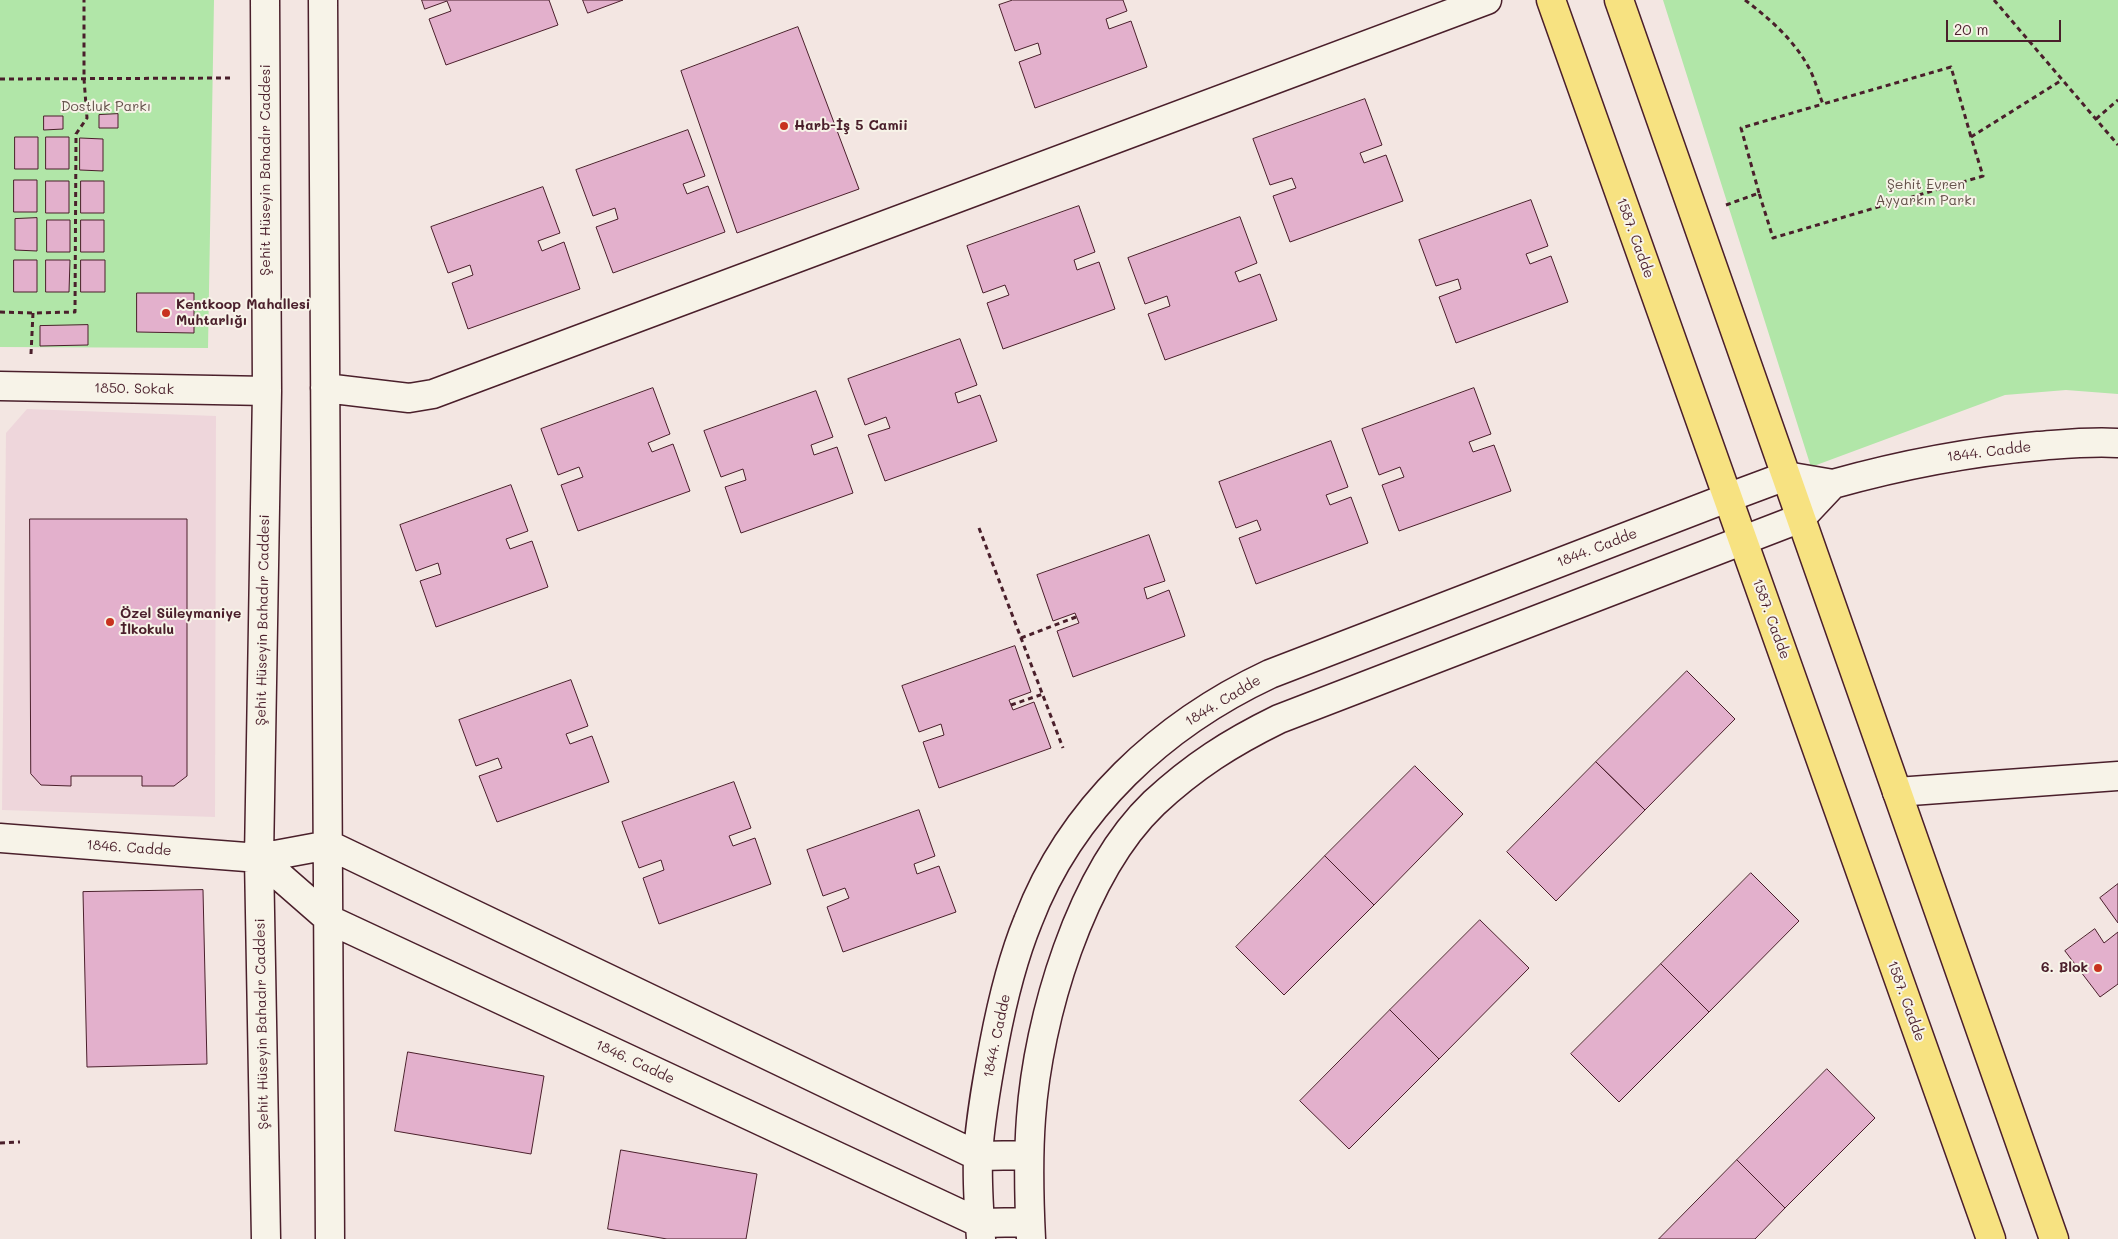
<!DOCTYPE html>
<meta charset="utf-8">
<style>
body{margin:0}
#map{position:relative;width:2118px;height:1239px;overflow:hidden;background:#f3e6e2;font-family:Mali,sans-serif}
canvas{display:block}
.scale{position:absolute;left:1946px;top:20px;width:115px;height:22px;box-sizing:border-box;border:2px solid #4a1f2b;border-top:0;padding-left:6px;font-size:15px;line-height:18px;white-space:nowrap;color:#4a1f2b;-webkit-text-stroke:4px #f7f3e8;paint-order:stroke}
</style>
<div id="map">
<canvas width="2118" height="1239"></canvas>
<div class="scale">20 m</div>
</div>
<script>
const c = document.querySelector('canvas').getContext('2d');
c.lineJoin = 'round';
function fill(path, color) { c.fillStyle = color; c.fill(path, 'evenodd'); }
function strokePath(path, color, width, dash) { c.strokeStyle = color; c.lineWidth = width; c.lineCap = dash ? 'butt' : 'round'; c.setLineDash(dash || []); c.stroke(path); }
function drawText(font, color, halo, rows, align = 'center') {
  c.font = font + ' Mali,sans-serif'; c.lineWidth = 4; c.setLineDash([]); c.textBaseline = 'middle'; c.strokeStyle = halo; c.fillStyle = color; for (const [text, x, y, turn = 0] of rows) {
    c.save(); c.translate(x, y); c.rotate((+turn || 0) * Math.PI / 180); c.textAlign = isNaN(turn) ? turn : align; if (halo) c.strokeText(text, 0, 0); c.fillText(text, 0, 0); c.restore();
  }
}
const built = new Path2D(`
 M27,409L216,416L215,817L2,810L6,433Z`);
const green = new Path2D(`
 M0,0H214L208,348L0,347Z
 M1663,0H2118V394L2066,390L2005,395L1811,467Z`);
const building = new Path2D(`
 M422,0H549L558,25L446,65L429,19L451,11L447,1L425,9Z
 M583,0H623L588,13Z
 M1013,0H1123L1127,11L1106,19L1109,29L1131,21L1147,67L1035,108L1019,62L1041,54L1038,43L1015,51L999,5Z
 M798,27L859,189L737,233L681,71Z
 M1365,99L1382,145L1360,153L1364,163L1386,155L1403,201L1290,242L1273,196L1296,188L1292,178L1270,185L1253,139Z
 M118,114V128H99V115Z
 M44,116H63V129L44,130Z
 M688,130L705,176L683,184L687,194L708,186L725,232L613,273L596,227L618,219L615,208L593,216L576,170Z
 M15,137H38V169H15Z
 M46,137H69V169H46Z
 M80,138L103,139V171L80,170Z
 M14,180H37V212H14Z
 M46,181H69V213H46Z
 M81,181H104V213H81Z
 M543,187L560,233L538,241L542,251L564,242L580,289L468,329L452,283L473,275L470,265L448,273L431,227Z
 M1531,200L1548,246L1526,254L1530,264L1551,256L1568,302L1456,343L1439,297L1461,289L1458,279L1436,286L1419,240Z
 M1079,206L1095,252L1074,260L1077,270L1099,262L1115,309L1003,349L987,303L1009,295L1005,285L983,293L967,246Z
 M1240,217L1257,263L1235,272L1239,282L1260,274L1277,320L1165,360L1148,314L1170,306L1167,296L1145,304L1128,258Z
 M37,218V251L15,250V219Z
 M47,220H70V252H47Z
 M81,220H104V252H81Z
 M14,260H37V292H14Z
 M46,260H70L69,292H46Z
 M81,260H105V292H81Z
 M137,293H194V333L137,332Z
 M88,325V345L40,346V326Z
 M960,339L977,385L955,393L958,403L980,395L997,441L885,481L868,435L890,428L886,417L865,425L848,379Z
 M653,388L670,434L648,443L652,452L673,444L690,491L578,531L561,485L583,477L579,467L558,475L541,429Z
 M1474,388L1491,434L1469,442L1473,452L1494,445L1511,491L1399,531L1382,485L1404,477L1400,467L1379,475L1362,429Z
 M816,391L833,437L811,445L814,455L837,447L853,493L741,533L725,487L746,480L743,469L721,477L704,431Z
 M1331,441L1348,487L1326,495L1330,505L1351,497L1368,543L1256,584L1239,538L1261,530L1257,520L1236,528L1219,482Z
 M511,485L528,531L506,539L510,549L532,541L548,587L436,627L420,581L441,574L438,563L416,571L400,525Z
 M30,519H187V776L174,786H142V776H71V786L41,785L31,774Z
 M1149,535L1165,581L1144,588L1147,599L1169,590L1185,636L1073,677L1057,631L1079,623L1075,613L1053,621L1037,575Z
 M1015,646L1031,692L1009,700L1013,710L1034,702L1051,748L939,788L923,742L944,735L941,724L919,732L902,686Z
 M1687,671L1735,719L1645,810L1596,762Z
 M571,680L588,726L566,734L570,744L592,736L609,782L497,822L479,776L502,768L498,758L476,766L459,720Z
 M1596,762L1645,810L1556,901L1507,852Z
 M1415,766L1463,814L1374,905L1325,856Z
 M734,782L751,828L729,836L733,846L755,838L771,884L659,924L643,878L664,870L661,860L639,868L622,822Z
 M919,810L935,856L914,864L917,874L939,866L956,912L843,952L827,907L849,898L845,888L823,896L807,850Z
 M1325,856L1374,905L1284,995L1236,947Z
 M1751,873L1799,921L1709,1012L1661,964Z
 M2118,884V923L2100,898Z
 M203,890L207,1064L87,1067L83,892Z
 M1480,920L1529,968L1439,1059L1390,1010Z
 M2095,929L2104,943L2118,932V984L2100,997L2065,951Z
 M1661,964L1709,1012L1619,1102L1571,1054Z
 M1390,1010L1439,1059L1349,1149L1300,1101Z
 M408,1052L544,1076L531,1154L395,1131Z
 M1827,1069L1875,1118L1785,1208L1737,1160Z
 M621,1150L757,1174L746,1239H667L608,1229Z
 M1737,1160L1785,1208L1755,1239H1659Z`);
const path = new Path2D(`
 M1745,0C1770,19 1794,40 1809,68C1815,79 1818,92 1823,104L1951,67L1971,137
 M1994,0L2118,145
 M0,79L232,78
 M2096,119L2118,100
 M1759,193L1741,128L1823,104
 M1726,205L1759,193L1773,238L1983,176L1971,137L2062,80
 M0,312L33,313
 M31,354L33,313L75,312L76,134L87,118L84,79V0
 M979,528L1063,748
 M1021,638L1076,617
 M1011,705L1043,694
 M0,1143L20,1142`);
const minor = new Path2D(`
 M265,0L267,391L259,858L266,1239
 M323,0L330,1239
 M0,386L267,391
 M325,388L409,398L433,394L1487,0
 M1833,484C1901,465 1968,452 2038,446C2065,444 2091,441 2118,443
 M1897,792L2118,776
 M0,838L259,858L329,845L978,1156L1029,1155
 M259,858L330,920L980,1223L1030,1222
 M981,1239C979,1212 977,1183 978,1156C980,1119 987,1081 994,1044C1002,1002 1012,960 1028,921C1071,808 1163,724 1270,674L1727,498L1786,476L1833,484L1801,518L1279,719C1230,743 1194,766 1154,803C1080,874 1038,1018 1031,1118C1028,1158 1029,1199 1031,1239`);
const major = new Path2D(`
 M1551,0L1991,1239
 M1619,0L2054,1239`);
const markers = [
 [784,126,5,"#c8321e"],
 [166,313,5,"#c8321e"],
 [110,622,5,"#c8321e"],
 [2098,968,5,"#c8321e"]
];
const parkNames = [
 ["Dostluk Parkı",106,107],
 ["Şehit Evren",1926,185],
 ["Ayyarkın Parkı",1926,201]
];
const poiNames = [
 ["Harb-İş 5 Camii",794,126],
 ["Kentkoop Mahallesi",176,305],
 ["Muhtarlığı",176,321],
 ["Özel Süleymaniye",120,614],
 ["İlkokulu",120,630],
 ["6. Blok",2088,968,"right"]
];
const streetNames = [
 ["Şehit Hüseyin Bahadır Caddesi",266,170,-90],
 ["1587. Cadde",1635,238,70],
 ["1850. Sokak",134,389,1],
 ["1844. Cadde",1989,452,-7],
 ["1844. Cadde",1597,548,-21],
 ["1587. Cadde",1771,619,70],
 ["Şehit Hüseyin Bahadır Caddesi",263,620,-89],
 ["1844. Cadde",1223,701,-31],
 ["1846. Cadde",129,848,4],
 ["1587. Cadde",1906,1001,70],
 ["Şehit Hüseyin Bahadır Caddesi",262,1024,-91],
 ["1844. Cadde",997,1036,-78],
 ["1846. Cadde",635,1062,25]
];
fill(built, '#eed6db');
fill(green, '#b1e6a8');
fill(building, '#e3b0cc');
strokePath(building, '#4a1f2b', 1);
strokePath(minor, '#4a1f2b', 31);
strokePath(major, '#4a1f2b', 31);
strokePath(path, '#4a1f2b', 3, [5, 4]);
strokePath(minor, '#f7f3e8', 28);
strokePath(major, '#f7e281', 28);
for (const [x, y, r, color] of markers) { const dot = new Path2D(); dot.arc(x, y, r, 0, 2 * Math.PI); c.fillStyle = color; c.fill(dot); strokePath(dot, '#f7f3e8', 2); }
drawText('14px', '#64514a', '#f7f3e8', parkNames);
drawText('bold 14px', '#4a1f2b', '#f7f3e8', poiNames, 'left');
drawText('14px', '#4a1f2b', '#f7f3e8', streetNames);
</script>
